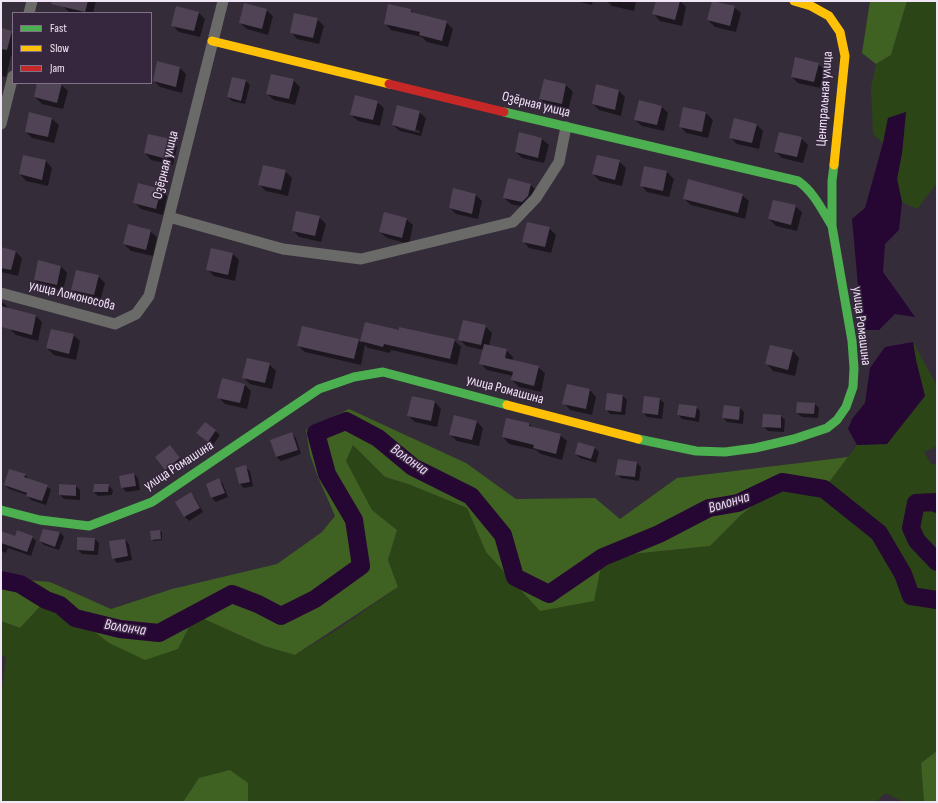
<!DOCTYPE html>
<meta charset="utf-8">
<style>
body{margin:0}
#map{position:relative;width:938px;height:803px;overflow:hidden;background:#352c39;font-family:"Sofia Sans Condensed",sans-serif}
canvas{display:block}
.frame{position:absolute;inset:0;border:2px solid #f0e6f5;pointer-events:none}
.legend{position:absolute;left:12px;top:12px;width:140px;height:72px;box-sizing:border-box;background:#37273e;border:1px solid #817387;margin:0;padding:5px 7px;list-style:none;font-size:12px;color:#f0e6f5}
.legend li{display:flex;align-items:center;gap:8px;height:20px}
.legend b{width:20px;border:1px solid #817387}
</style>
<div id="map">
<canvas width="938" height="803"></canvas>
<div class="frame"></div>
<ul class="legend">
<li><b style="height:5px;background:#4caf50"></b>Fast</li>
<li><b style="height:5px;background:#ffc107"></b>Slow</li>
<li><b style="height:5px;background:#c62828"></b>Jam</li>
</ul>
</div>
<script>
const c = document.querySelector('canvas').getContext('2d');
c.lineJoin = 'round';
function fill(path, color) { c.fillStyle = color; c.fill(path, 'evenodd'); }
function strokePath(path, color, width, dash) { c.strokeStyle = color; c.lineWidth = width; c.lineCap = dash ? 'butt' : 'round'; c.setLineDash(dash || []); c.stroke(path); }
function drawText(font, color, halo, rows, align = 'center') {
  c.font = font + ' "Sofia Sans Condensed",sans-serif'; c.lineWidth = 3; c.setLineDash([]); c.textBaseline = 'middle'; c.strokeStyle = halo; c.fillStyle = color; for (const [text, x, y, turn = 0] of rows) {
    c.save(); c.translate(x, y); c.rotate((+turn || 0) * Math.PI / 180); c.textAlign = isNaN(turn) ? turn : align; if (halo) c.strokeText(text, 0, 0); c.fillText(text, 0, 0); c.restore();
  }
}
const green = new Path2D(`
 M907,1H937V183L917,209L902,202L897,179L902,153L906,112L888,118L883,143L873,134L871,88L876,64L891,55Z
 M913,342L937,386V446L924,452L931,464H937V751L921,763L924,802H904L885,793L876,802H248V783L199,778L183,802H1V697L6,658L1,654V621L20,628L46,600L60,605L75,618L178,649L195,615L264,646L295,655L340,628L398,587L388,560L397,530L372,510L346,461L353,444L385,477L408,484L467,508L486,552L603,557L710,546L741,515L782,482L824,489L857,445L887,444L916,360Z`);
const forest = new Path2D(`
 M870,1H907L891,55L876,64L862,53Z
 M349,409L466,463L516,499L595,498L620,519L677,478L848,457L824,489L782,482L741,515L710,546L603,557L594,601L540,611L486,552L467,508L408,484L385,477L353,445L346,461L372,510L397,530L388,560L398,587L295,655L264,646L195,615L178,649L145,660L109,643L60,605L46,600L20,628L1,621V578L50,582L111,609L172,589L277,564L322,532L335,516L318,477L310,455L306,430Z
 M937,751V802H924L921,763Z
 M230,770L248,783V802H183L199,778Z`);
const water = new Path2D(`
 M906,112L902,153L897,179L902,202L899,230L885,244L883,272L915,317L895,314L879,330H862L852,219L865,208L883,143L888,118Z
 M913,342L916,360L925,396L887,444L857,445L848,429L852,419L865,403L870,368L885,347Z`);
const shadow = new Path2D(`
 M65,1H96L93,13H70L63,6Z
 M576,1H593L592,5Z
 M607,1H636L634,11L612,6Z
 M657,1H680L686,7L682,26L660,21L654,14Z
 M734,7L741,13L736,32L715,27L708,20Z
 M266,10L273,16L268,35L247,29L240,23Z
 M411,10L415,15L446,22L453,29L448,47L427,42L422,37L391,30L385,23Z
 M198,12L205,19L200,37L179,32L172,25Z
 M317,19L324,26L319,44L297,39L291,32Z
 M1,29L13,33V56H11L6,77L1,76Z
 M158,63L180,68L186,74L182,93L160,87L154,81Z
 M818,64L825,70L820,88L798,83L792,77Z
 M293,80L300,87L295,105L274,100L267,94Z
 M544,80L566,85L573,92L568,110L546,105L540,98Z
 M246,81L250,85L245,104L232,101L228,97Z
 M38,83L61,84L68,91L63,109L42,104L35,97Z
 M619,91L625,97L621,116L599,110L593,104Z
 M377,102L384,108L380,126L358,121L351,115Z
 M662,107L668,113L664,131L642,126L635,120Z
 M684,108L706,113L713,120L708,138L686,133L680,126Z
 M419,112L426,118L421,136L400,131L393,125ZM399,126L420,131V133L399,128Z
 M30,113L52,119L59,125L54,143L32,138L26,132Z
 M756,124L763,131L759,149L737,144L730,137Z
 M520,133L542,139L549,145L544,163L522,158L516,152Z
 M149,135L171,140L177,147L173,165L151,160L145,153Z
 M801,138L808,145L803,163L782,158L775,151Z
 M24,156L46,161L52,168L48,186L26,181L20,174Z
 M619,161L626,168L622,186L600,181L593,174Z
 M645,167L667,172L674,179L669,197L647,192L641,185Z
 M285,171L292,178L288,196L266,191L259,184Z
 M531,185L537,191L529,208L511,204L504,198Z
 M161,190L167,196L163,215L141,209L135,203Z
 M476,195L482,201L478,219L456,214L450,208Z
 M742,195L749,201L745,219L691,205L684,199Z
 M795,206L802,212L797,231L776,226L769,219Z
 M319,217L326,224L321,242L299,237L293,230Z
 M406,219L413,225L409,244L387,238L380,232Z
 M549,228L556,235L551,253L529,248L523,241Z
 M150,231L157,237L153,256L131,251L124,244Z
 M1,248L16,252L22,258L18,276L1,272Z
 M212,249L233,254L239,260L235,281L214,276L208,270Z
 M61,266L67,273L63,291L41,286L35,280Z
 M98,276L105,283L100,301L79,296L72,289Z
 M1,302L4,303L10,310L36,316L42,322L38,341L16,335L10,329L1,327Z
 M366,323L399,331L454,340L461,347L457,365L391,350L390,353L368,348L365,345L361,365L305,352L298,346L358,340L361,343Z
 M485,326L492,333L489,346L506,350L513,357L512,361L538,367L545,373L541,392L519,387L512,380L513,376L487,370L480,363L483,350L466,346L459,339Z
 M73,335L80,341L76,360L54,355L47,348Z
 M793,351L799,358L795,376L773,371L767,364Z
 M269,364L276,371L272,389L250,384L243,377Z
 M245,385L251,391L247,409L225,404L219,398Z
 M590,390L596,397L592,415L570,410L564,403Z
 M623,396L627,400L625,415L610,414L606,409Z
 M413,397L435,402L441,409L437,427L415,422L409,416Z
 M660,399L664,403L662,419L647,417L643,412Z
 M815,404L819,408L818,418L802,417L797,413Z
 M724,406L740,408L744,412L743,424L727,422L723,418Z
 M696,407L700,411L699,422L682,419L678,415Z
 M764,415L781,416L785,420L784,432L768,431L764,427Z
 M476,421L483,428L479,446L457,441L450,435Z
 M205,423L220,435L213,445L202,437Z
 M529,424L533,428L560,435L567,441L562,460L541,454L536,450L509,444L503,437Z
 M291,433L296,438L301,454L281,461L276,457L271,441Z
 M594,447L599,452L596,463L580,458L576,454Z
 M174,451L184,463L170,474L166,470Z
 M637,463L641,467L639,481L621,478L617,474Z
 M245,467L250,471L253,486L244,488L240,484Z
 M134,474L138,478L140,490L126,492L122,487Z
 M25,475L29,479L47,486L51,490L46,505L31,500L27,495L9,489L5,485Z
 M219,480L223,484L228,497L216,502L212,498L207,484Z
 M108,485L113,490L112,495L98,496L94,492Z
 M76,486L80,490V500L64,499L60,495Z
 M191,494L195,498L203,512L189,521L185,517L176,502Z
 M160,531L162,533V540L154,541L152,539Z
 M1,532L15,537H32L36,541L31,556L8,548L6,553L1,551Z
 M60,532L64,537L59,550L44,545L40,541Z
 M95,539L99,543L98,555L82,554L78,550Z
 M125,540L129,544L132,560L117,563L113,558Z`);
const river = new Path2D(`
 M937,504L936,502L916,503L911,528L917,541L937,562
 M1,580L20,584L46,600L60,605L75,618L120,629L159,633L232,594L258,604L281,616L315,599L361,566L354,520L327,474L316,433L346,421L378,438L413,467L471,496L503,535L515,577L549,594L603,557L659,534L709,508L738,503L782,482L824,489L879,533L903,574L911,596L937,600`);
const building = new Path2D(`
 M52,1H88L85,12L51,4Z
 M656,1H680L675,20L652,14Z
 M712,1L735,6L730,26L707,20Z
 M244,3L267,9L262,29L239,23Z
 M388,4L411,9V12L447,21L442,41L419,35L420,32L384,24Z
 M176,6L199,12L194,31L171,26Z
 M294,13L318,18L313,38L290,33Z
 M1,28L12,31L7,50L1,49Z
 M795,57L819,63L814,82L791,77Z
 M157,61L180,67L176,87L153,81Z
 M271,74L294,79L289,99L266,94Z
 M232,77L246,80L241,101L227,97Z
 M544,79L566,84L562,104L539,99Z
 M37,83H62L57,103L34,97Z
 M596,84L619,90L615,110L592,104Z
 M355,95L378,101L373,120L350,115Z
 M639,100L662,106L657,125L634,120Z
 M397,105L420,111L415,131L392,125Z
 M683,107L706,112L702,132L679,127Z
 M29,112L52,118L48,137L25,132Z
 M734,118L757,124L752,143L729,138Z
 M519,132L542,138L538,158L515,152Z
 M779,132L802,137L797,157L774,152Z
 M148,134L171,139L167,159L144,153Z
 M23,155L46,160L42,180L19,174Z
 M597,155L620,160L615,180L592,174Z
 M263,165L286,170L281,190L258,185Z
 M644,166L667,171L663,191L640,186Z
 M508,178L531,184L528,196L522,202L503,198Z
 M688,179L743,194L738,213L683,199Z
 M138,183L161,189L156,209L133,203Z
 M453,188L476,194L472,214L449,208Z
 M773,200L796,205L791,225L768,219Z
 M296,211L320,216L315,236L292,231Z
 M384,212L407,218L402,238L379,232Z
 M527,222L550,227L545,247L522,242Z
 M128,224L151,230L146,250L123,244Z
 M1,247L16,251L11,270L1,268Z
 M211,248L233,253L228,275L206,270Z
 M38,260L61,266L57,285L34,280Z
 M76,270L99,275L94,295L71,290Z
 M1,306L36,315L32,335L1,327Z
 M463,320L486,325L481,345L458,340Z
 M365,322L399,330V327L455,339L450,359L384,344L383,347L360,341Z
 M302,326L359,339L354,359L297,346Z
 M51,329L74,334L69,354L46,348Z
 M484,344L507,349L505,358L539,366L534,386L511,380L513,372L479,364Z
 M770,345L793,350L788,370L765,364Z
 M247,358L270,363L265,383L242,378Z
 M222,378L245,384L240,403L217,398Z
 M567,384L590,389L586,409L562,404Z
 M607,393L623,395L621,412L605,410Z
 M412,396L435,401L431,421L407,416Z
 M644,396L660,398L658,415L642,413Z
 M797,402L815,403L814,414L796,413Z
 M679,404L697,406L695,418L677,415Z
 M724,405L740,407L739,420L722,418Z
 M763,414L781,415V428L762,427Z
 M454,415L477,421L472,440L449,435Z
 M506,418L529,423V426L561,434L556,454L533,448L534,445L502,437Z
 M205,422L216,430L208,442L196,433Z
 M292,432L298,450L276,457L270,440Z
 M578,442L595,447L591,459L575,454Z
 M170,445L180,458L165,470L155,457Z
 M618,459L637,462L635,477L615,475Z
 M246,465L250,482L239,484L235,468Z
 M9,469L26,474L24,477L48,485L42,501L26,496L27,493L4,485Z
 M134,473L136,486L121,488L119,476Z
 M219,478L225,493L211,498L206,484Z
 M59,484L76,485V496L59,495Z
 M94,484H109L108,492H93Z
 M191,492L200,508L184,517L175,502Z
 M43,529L60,532L55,547L39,541Z
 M17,530L33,536L27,552L1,543V531L15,536Z
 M160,530L161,539L151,540L150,531Z
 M77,537L95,538L94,551L77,550Z
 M125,539L128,556L112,559L109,541Z`);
const street = new Path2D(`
 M29,13L32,1
 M1,124L13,76
 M169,217L283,249L361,259L513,222L536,198L559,162L566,127
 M1,293L115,324L136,314L149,296L223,1`);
const fast = new Path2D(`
 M504,112L798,181C814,192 822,210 832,226
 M638,439L696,451L725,452L755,448L794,439L827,428L837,420L846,407L853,387L854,368L852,341L832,226V181L834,165
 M1,510L40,520L89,526L152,502L319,389L354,377L383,372L507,405`);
const slow = new Path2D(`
 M794,1L811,6L829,16L840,32L845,56L834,165
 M212,41L389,84
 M507,405L638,439`);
const jam = new Path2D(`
 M389,84L504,112`);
const streetNames = [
 ["Центральная улица",825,99,-86],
 ["Озёрная улица",536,105,14],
 ["Озёрная улица",166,165,-76],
 ["улица Ломоносова",72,296,14],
 ["улица Ромашина",861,326,83],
 ["улица Ромашина",505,390,15],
 ["улица Ромашина",179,466,-33]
];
const waterNames = [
 ["Волонча",409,460,35],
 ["Волонча",729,503,-17],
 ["Волонча",125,628,9]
];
fill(green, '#2c4517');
fill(forest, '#3f6121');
fill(water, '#260632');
fill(shadow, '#0007');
strokePath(river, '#260632', 18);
fill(building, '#4f4355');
strokePath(street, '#6a6b69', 11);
strokePath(fast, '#4caf50', 9);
strokePath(slow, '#ffc107', 9);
strokePath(jam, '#c62828', 9);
drawText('14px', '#f0e6f5', '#37273e', streetNames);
drawText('italic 15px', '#f0d6fc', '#37273e', waterNames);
</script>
